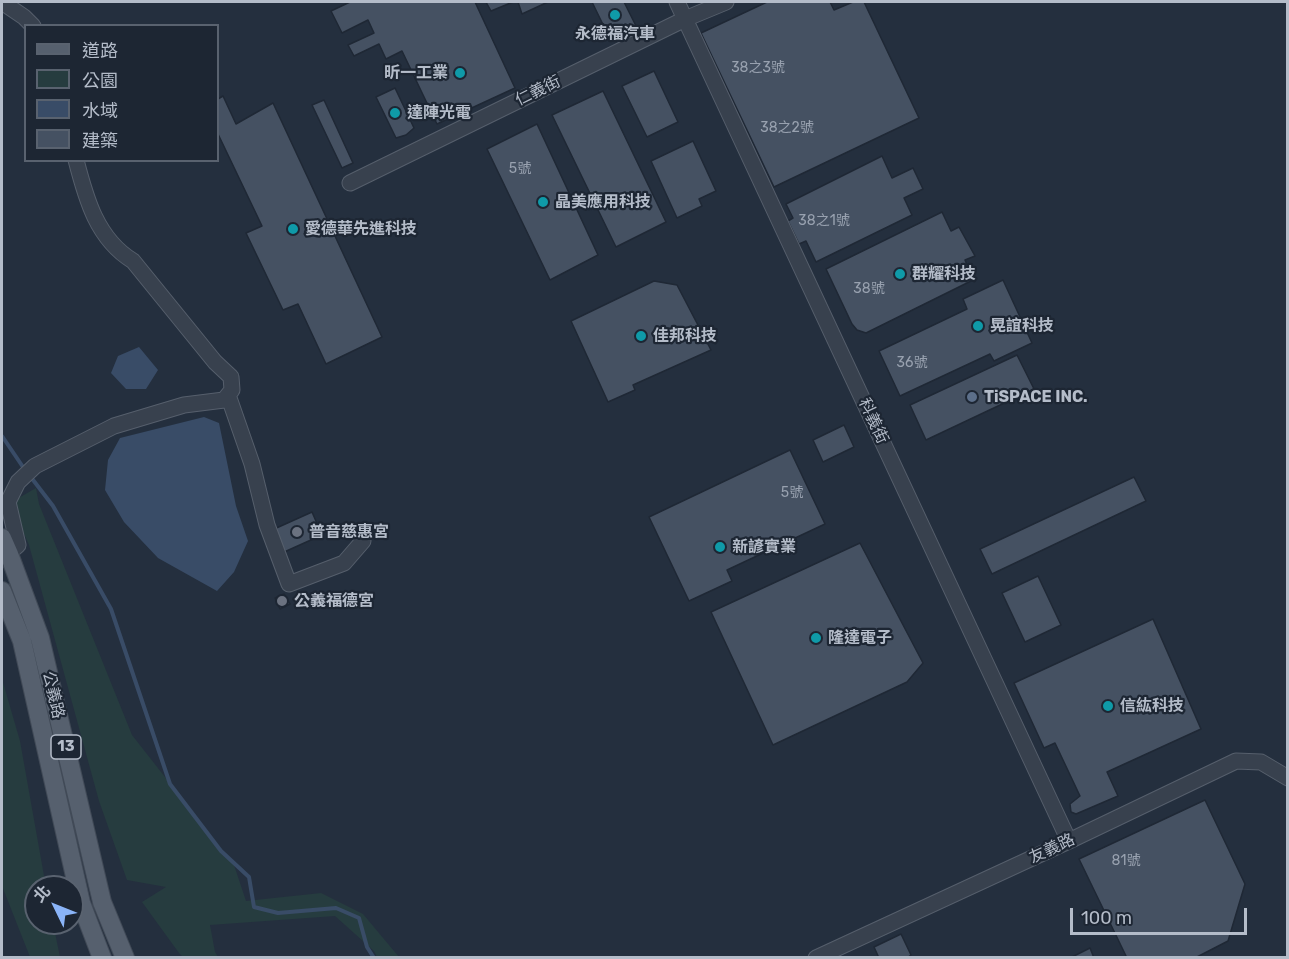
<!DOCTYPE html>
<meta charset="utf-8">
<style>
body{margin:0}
#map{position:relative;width:1289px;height:959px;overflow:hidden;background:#242f3e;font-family:Rubik,"Noto Sans TC",sans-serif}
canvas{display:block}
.frame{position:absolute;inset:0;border:3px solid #b4bcc9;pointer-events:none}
.legend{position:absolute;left:24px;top:24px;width:195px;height:138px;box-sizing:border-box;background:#1d2633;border:2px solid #59626f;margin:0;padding:8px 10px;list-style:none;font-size:18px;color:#b4bcc9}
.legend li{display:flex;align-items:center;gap:12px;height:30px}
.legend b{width:30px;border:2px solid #59626f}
.north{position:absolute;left:24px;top:875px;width:60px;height:60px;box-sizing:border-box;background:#1d2633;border:2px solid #59626f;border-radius:50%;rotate:313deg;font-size:16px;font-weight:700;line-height:24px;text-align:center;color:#b4bcc9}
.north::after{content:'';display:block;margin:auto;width:21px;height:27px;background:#8ab4f8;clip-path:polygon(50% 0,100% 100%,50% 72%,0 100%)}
.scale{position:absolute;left:1070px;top:908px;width:177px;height:27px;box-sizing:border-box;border:3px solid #b4bcc9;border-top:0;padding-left:8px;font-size:18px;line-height:21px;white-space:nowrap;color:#b4bcc9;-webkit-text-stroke:4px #1d2633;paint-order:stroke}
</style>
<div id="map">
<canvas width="1289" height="959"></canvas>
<div class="frame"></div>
<ul class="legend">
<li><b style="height:8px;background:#56606e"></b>道路</li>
<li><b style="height:16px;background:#263c3f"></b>公園</li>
<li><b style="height:16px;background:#394c67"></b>水域</li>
<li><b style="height:16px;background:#455162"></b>建築</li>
</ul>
<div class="north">北</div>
<div class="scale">100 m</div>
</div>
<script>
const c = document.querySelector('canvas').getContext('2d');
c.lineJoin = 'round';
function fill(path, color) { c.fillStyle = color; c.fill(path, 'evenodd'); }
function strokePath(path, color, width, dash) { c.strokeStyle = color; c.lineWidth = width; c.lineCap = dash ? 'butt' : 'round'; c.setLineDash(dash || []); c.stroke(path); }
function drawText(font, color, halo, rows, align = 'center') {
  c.font = font + ' Rubik,"Noto Sans TC",sans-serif'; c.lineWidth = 4.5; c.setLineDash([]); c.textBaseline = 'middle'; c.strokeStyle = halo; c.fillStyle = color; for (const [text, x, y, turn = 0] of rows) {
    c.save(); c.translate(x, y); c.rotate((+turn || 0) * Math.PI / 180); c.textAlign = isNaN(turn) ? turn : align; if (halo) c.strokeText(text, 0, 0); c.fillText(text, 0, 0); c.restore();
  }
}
const green = new Path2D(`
 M36,488L39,504L132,735L234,865L246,901L321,893L363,914L399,957H377L374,951L335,916L210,925L215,952L218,957H183L179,953L142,902L166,887L127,880L99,801L29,545L10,503Z
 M2,679L20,741L46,887H36V923H53L60,957H30L2,886Z`);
const water = new Path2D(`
 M139,347L158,370L146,389H126L111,373L118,356Z
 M204,417L219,423L236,506L248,541L234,572L217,591L158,558L124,522L105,490L108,460L120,438Z`);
const stream = new Path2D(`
 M2,436L25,470
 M30,476L53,506L111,609L170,784L221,851L249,877L254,907L278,913L336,908L359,918L367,947L374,958`);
const building = new Path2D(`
 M350,2H475L515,88L437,124L402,51L386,59L379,44L354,56L348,45L374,33L368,20L342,33L331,11Z
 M486,2H513L491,11Z
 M518,2H548L522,14Z
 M592,2H624L637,28L611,41Z
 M767,2H830L834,10L853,2H864L919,118L774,187L701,33Z
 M654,71L678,122L647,137L622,86Z
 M395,88L414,128L406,135L396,138L376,97Z
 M603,91L666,222L616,247L552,115Z
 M223,96L236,124L273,103L382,337L326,364L298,304L283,310L246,233L262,226L218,134V99Z
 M324,100L353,163L342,168L312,105Z
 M537,124L598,255L550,280L487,149Z
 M693,141L716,191L699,199L702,206L677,218L651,161Z
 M882,156L892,178L913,168L923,189L904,198L912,215L816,262L806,241L799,244L788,221L793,218L786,204Z
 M942,212L951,231L959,227L975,256L965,260L973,280L866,333L857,330L852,324L826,269Z
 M1003,280L1032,343L994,361L990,354L900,396L879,351L967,309L963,299Z
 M654,281L677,285L711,350L633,385L635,390L608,402L571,321Z
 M1017,355L1034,389L926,440L910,405Z
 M844,425L854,447L823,462L813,440Z
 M790,450L825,524L727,570L732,581L689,601L649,517Z
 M1134,477L1146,501L992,574L980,549Z
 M312,512L322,535L282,553L272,530Z
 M860,543L923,663L907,682L773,745L711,612Z
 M1038,576L1061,625L1025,642L1002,593Z
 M284,594L290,604L280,609L275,598Z
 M1153,619L1201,729L1107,772L1118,796L1076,814L1071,812L1070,804L1080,796L1055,743L1044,748L1014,683Z
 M1205,800L1245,884L1228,941L1195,958H1127L1079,859Z
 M901,934L911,955L907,958H879L874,947Z
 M1090,948L1094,958H1070Z`);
const minor = new Path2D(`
 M2,2L24,17L33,26
 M677,2L1069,841
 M350,183L685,19L726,2
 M228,395L252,464L267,525L289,584L344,563L363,541
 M2,559L18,545L8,502L18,482L35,466L114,426L184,405L224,400L232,390L231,377L215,362L133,261C97,239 86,199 76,160
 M816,958L1069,841L1236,761L1261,762L1288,778`);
const major = new Path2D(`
 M2,538L9,554L40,638L102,902L125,958
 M2,591L22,641L81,903L102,958`);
const markers = [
 [615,15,6,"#0f9aa8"],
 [460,73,6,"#0f9aa8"],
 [395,113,6,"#0f9aa8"],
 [543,202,6,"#0f9aa8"],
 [293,229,6,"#0f9aa8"],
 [900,274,6,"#0f9aa8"],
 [978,326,6,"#0f9aa8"],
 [641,336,6,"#0f9aa8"],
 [972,397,6,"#5c6f8a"],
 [297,532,6,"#6b7280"],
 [720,547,6,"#0f9aa8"],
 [282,601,6,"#6b7280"],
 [816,638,6,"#0f9aa8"],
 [1108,706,6,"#0f9aa8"]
];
const numberNames = [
 ["38之3號",758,68],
 ["38之2號",787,128],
 ["5號",520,169],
 ["38之1號",824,221],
 ["38號",869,289],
 ["36號",912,363],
 ["5號",792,493],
 ["81號",1126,861]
];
const shields = [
 [66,747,30]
];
const shieldNames = [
 ["13",66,747]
];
const poiNames = [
 ["永德福汽車",615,34,"center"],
 ["昕一工業",448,73,"right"],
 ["達陣光電",407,113],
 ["晶美應用科技",555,202],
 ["愛德華先進科技",305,229],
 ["群耀科技",912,274],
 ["晃誼科技",990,326],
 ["佳邦科技",653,336],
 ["TiSPACE INC.",984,397],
 ["普音慈惠宮",309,532],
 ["新諺實業",732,547],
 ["公義福德宮",294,601],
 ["隆達電子",828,638],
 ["信紘科技",1120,706]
];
const streetNames = [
 ["仁義街",538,91,-26],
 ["科義街",873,421,65],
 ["公義路",53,695,77],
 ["友義路",1052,849,-25]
];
fill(green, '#263c3f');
fill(water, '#394c67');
strokePath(stream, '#394c67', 4);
fill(building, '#455162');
strokePath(building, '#1f2835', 1.5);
strokePath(minor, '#565f6c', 17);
strokePath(major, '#414a57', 20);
strokePath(minor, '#38414e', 15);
strokePath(major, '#56606e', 18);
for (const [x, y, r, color] of markers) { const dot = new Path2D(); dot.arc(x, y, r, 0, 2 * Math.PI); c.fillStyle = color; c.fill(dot); strokePath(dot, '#1d2633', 2); }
drawText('14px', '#98a1af', null, numberNames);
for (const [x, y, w] of shields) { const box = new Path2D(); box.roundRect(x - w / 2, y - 12, w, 24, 4.5); c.fillStyle = '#1d2633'; c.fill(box); strokePath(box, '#b4bcc9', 1.5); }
drawText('bold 15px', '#b4bcc9', null, shieldNames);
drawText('bold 16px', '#b4bcc9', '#1d2633', poiNames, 'left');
drawText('16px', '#b4bcc9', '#1d2633', streetNames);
</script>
